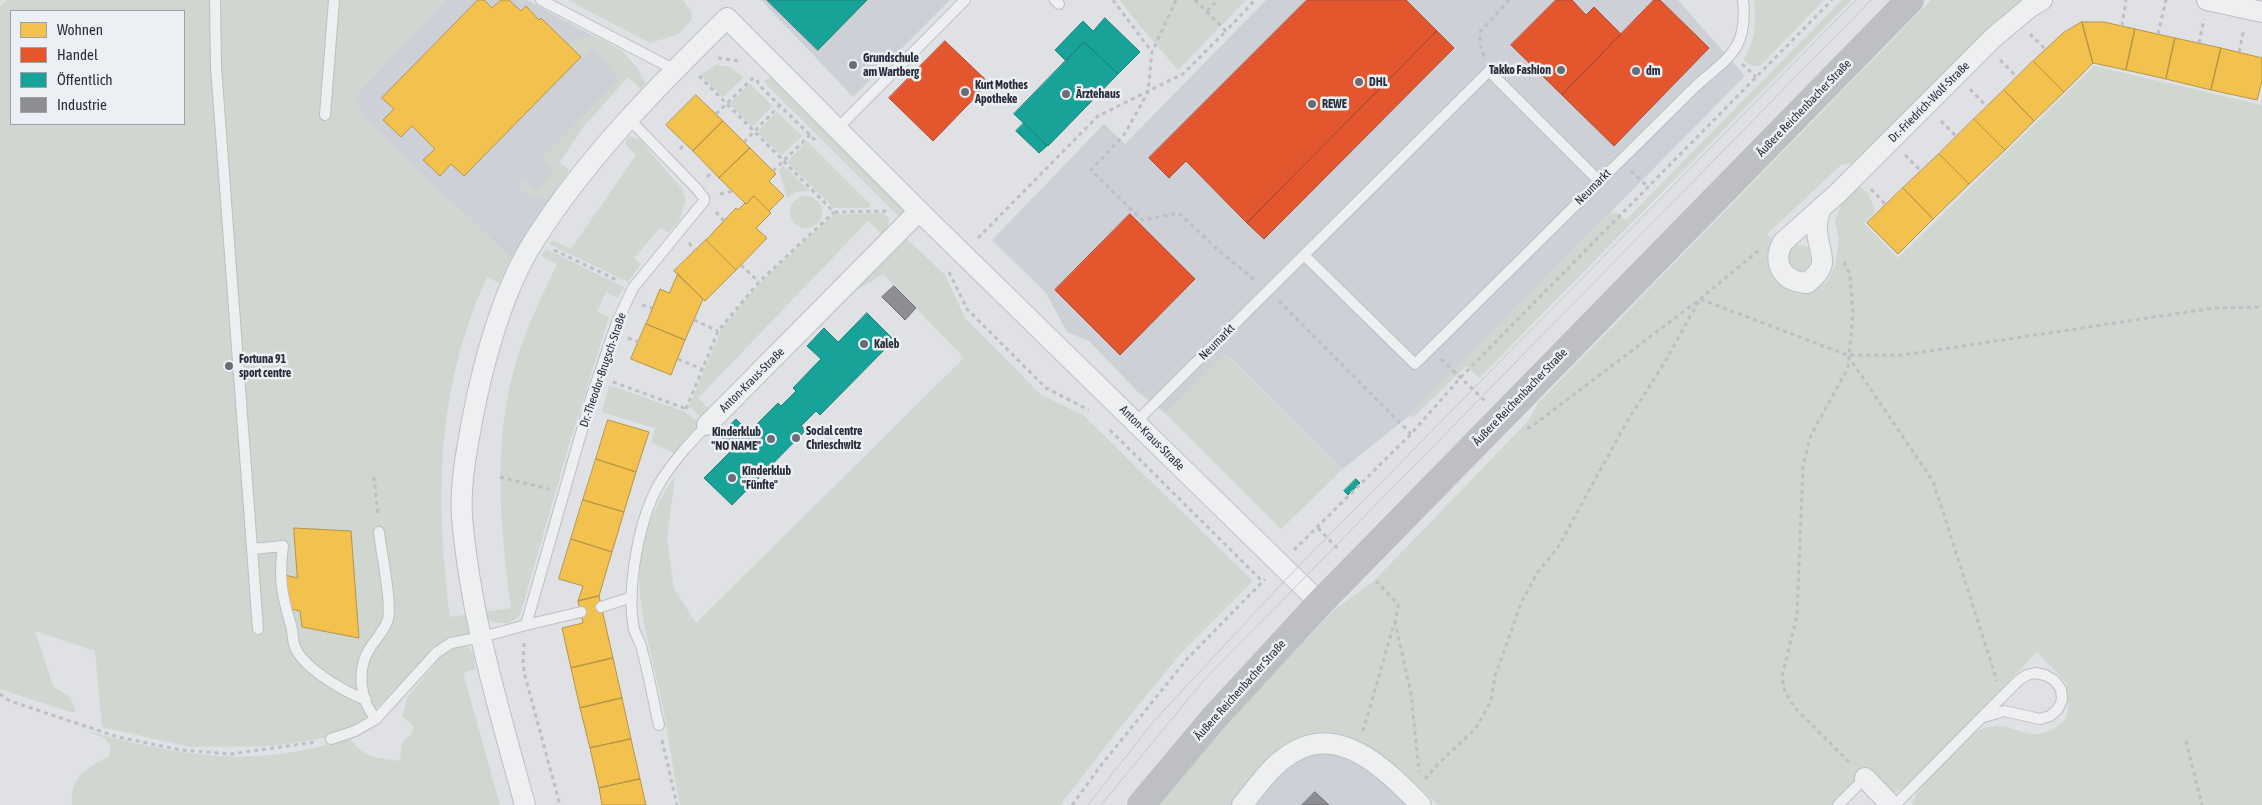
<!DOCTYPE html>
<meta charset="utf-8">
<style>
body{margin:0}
#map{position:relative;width:2262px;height:805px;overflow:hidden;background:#dfe1e4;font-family:"Asap Condensed",sans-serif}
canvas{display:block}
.legend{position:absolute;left:10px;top:10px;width:175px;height:115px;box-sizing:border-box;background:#eceff4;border:1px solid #9ea2aa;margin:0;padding:6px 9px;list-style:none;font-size:15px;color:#282e3b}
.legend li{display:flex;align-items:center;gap:10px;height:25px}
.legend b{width:25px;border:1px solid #9ea2aa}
</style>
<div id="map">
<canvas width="2262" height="805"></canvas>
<ul class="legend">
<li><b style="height:14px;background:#f2c14e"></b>Wohnen</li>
<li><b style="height:14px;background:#e4572e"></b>Handel</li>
<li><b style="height:14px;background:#17a398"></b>Öffentlich</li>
<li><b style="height:14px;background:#8d8d92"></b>Industrie</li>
</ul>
</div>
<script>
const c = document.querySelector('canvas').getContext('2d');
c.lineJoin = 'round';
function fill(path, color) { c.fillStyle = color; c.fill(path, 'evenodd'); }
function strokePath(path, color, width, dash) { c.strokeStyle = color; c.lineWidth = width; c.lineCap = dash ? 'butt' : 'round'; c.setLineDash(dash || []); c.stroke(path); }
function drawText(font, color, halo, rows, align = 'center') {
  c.font = font + ' "Asap Condensed",sans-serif'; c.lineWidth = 5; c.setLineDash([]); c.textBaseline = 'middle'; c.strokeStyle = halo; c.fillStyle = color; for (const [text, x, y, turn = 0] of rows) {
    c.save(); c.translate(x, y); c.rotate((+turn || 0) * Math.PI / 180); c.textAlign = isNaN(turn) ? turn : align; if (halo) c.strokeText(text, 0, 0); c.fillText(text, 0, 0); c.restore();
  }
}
const built = new Path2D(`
 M445,0H527L623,52L637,68L645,83L641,89L628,77L583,127L559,163L569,170L511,258L366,121L353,98Z
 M761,0H950L853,97Z
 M1266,0H1678L1745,76L1410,415L1343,469L1226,354L1166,414L1138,392L1089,341L1067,332L1046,293L992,240L1104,124L1125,144Z
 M1282,749L1299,757L1331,751L1355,760L1383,782L1406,805H1226Z`);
const green = new Path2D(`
 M7,0H445L353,98L366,121L511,258L499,283L487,277C436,389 435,497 450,617L471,614L476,633L455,638L431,650L390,696L359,723L330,737L273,746L190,747L102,727L95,651L35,631L53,686L68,696L76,710L74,712H70L0,689V6ZM11,11H184V124H11Z
 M568,0H683L691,11L692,19L679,34L650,43Z
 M1120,0H1246L1178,70L1139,25Z
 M1754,0H1824L1760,66H1751L1744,60C1756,36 1756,26 1754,0Z
 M1842,0H1851L1479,378L1466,366L1413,418L1410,415L1610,213H1617L1626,220Z
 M1931,0H2024L1852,163L1841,165L1767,234L1774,241L1768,253L1767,265L1772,274L1787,290L1799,294L1812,291L1827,282L1835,266L1839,240L1835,221L1842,202L1859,185L1869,195L1875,212L1864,223L1898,258L2094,66L2262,105V805H1912C1916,787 1966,734 1984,728C1988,727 1994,726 1999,726C2010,726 2021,733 2032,734C2046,735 2065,726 2068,711C2069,703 2067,693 2067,684L2037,652L1906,787L1892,794L1866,772L1832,805H1438L1413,781L1321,735L1301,738L1282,749L1226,805H1154L1241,708L1334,610L1374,581L1528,421L1540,401Z
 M592,36C617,44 634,60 645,83L641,89L628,77L583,127L559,162L569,170L548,199C535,197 514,197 522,178L535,191L554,171L541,159L619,79L611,70L607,61L593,48L581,57L568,44L579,38Z
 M716,65L730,67L744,77L723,97L700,75Z
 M771,78L903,209V214L900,218L763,81Z
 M750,84L773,106L752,127L729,104Z
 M777,112L802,136L781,156L757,132Z
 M629,136L639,139L682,189L686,200L680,219L668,233L661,227L634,258L641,264L628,282L549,244L552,240L571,249L636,155L625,143Z
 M807,141L871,205L868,208H834L787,162Z
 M783,165L810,191L796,192L787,198L779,170Z
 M790 212a16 16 0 1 1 32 0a16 16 0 1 1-32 0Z
 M883,213L889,218L887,233L884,236L868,221L698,398L712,412L704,420L689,406L722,328L760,283L834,214Z
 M904,238L908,240L945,275L965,318L1041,395L1083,415L1253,581L1182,652L1123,724L1060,805H680C672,768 668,730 660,693C641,606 619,557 675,476L667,538L674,589L696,623L964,358L883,274L859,289L856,290L854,288Z
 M1787 258a13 13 0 1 1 26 0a13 13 0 1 1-26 0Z
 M546,249L624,287L618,298L606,292L597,312L609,317L566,455L520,615C510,625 502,625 489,620L485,612L511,608C500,526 492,443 516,362C526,328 542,296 557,264L541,256Z
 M1225,354L1343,469L1281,529L1166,414Z
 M609,385L683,411L700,423L674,453L651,442L655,428L602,412Z
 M455,645L469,647L474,656L475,669L463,673L500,805H72C69,777 87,768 109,756L111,747L105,738L84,730C175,755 257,771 349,737C365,760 375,757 400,761L402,742L412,733L413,726L402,716L408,696L431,669L444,649Z`);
const homes = new Path2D(`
 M478,0H484L492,8L501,0H509L521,11L526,6L539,20L541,18L581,57L464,176L451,164L440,176L423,160L435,149L412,126L401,137L383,120L394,109L382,98Z
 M2082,22L2093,63L2064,92L2033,61L2063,33Z
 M2082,22H2104L2135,29L2126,70L2093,63Z
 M2135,29L2175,38L2166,79L2126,70Z
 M2175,38L2221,48L2211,90L2166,79Z
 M2221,48L2262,58V81L2257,100L2211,90Z
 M2033,61L2064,92L2034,121L2004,90Z
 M2004,90L2034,121L2005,150L1974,119Z
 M696,95L723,121L693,151L666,125Z
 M1974,119L2005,150L1969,184L1939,154Z
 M723,121L750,148L719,178L693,151Z
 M750,148L776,174L769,181L784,196L769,211L754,196L746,204L719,178Z
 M1939,154L1969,184L1933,219L1903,188Z
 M1903,188L1933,219L1898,254L1867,223Z
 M754,196L771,213L756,228L767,238L736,270L706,240L736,208L738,210L745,203L746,204Z
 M706,240L736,270L705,301L674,271Z
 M678,274L703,299L685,340L646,324L660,289L669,293Z
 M646,324L685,340L671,375L631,359Z
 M608,420L649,432L636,472L596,459Z
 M596,459L636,472L624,512L583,500Z
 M583,500L624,512L612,552L571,539Z
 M294,528L351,531L359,638L302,627L300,611L287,608L285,575L297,578Z
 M571,539L612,552L599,596L578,601L583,586L559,579Z
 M599,596L613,658L571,668L562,628L583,623L578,601Z
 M613,658L622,698L580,708L571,668Z
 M622,698L631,739L590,748L580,708Z
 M631,739L640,779L599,788L590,748Z
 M640,779L646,805H602L599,788Z`);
const shops = new Path2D(`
 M1307,0H1406L1437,31L1247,223L1186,161L1169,178L1149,158Z
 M1556,0H1572L1586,15L1594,7L1621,34L1562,95L1511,45Z
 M1654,0H1660L1709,48L1614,146L1562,95Z
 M1437,31L1454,48L1264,239L1247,223Z
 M945,41L989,83L933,141L889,98Z
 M1130,214L1195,279L1120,355L1055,290Z`);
const public = new Path2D(`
 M767,0H867L818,50Z
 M1105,18L1140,52L1118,74L1084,42L1066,61L1055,50L1083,21L1093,31Z
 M1084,42L1118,74L1048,146L1014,114Z
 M1024,123L1047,146L1039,153L1016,131Z
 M867,313L894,340L820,415L816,411L801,426L806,430L732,505L704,478L733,449L719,435L736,419L749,432L778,403L781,406L796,391L793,388L821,359L807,346L824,328L838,342Z
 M1356,479L1360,483L1348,495L1344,491Z`);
const industry = new Path2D(`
 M894,286L916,308L905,320L882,297Z
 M1315,792L1329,805H1302Z`);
const path = new Path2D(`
 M1113,0L1152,52
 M1176,0L1152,52L1148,92L1124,135L1091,170L1142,220L1179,213L1216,248L1256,281
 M1195,0L1226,31L1255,0
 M1207,11L1218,0
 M2122,26L2126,0
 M2030,34L2045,49
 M2158,34L2166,0
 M2199,43L2204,19
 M2239,52L2244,29
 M1484,56L1480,44V32L1509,0
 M718,58L739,61
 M2000,60L2017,77
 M1742,64L1756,77
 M699,76L834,212L887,211
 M757,80L759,85L816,141
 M1970,89L1987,107
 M716,114L755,76
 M1941,121L1956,136
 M744,142L780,105
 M680,149L685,144
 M1905,155L1921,171
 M773,171L810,135
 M1631,171L1648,187
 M707,177L713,171
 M1871,189L1886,205
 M720,194L733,191
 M716,212L724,221
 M978,238L1098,116L1183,74L1226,31
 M689,243L695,250
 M554,250L619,281
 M1844,262L1850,275L1853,312L1848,368L1811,435L1803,465L1797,616L1782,676L1785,692L1795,708L1850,763
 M741,265L759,282
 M949,272L967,309L1046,388L1089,410
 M1279,301L1411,434
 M642,305L652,308
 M694,320L718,331
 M628,338L638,342
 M1848,356L1933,481L1997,681
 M678,359L702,369
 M1441,359L1485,401
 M613,382L687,409
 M686,409L718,331L759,282L834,212
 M1527,428L1531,427L1700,299L1758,251
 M1110,430L1263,582
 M374,477L378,516
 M500,477L549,489
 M1318,528L1338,549
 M1294,550L1411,434L1461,377L1832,0
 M1395,621L1411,694L1419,772
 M524,643L523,664L525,676L560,805
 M0,694L10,701L118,737L181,750L231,754L316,742
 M1363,731L1398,610V604L1376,581
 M662,740L677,805
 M2186,741L2202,805
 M1425,779L1438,764L1476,728L1491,701L1495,676L1522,601L1537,573L1557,549L1626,423L1665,362L1700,299L1847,355H1903L2214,308L2262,307
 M1072,805L1102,764L1187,659L1265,579`);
const lane = new Path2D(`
 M215,0L216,67L258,629
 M541,0L675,70
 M1055,0L1059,4
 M325,115L334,0
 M838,128L965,0
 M1304,255L1415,364L1697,85C1730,56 1748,48 1743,0
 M1136,422L1489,71L1599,181
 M252,549L283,546C279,577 281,592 290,622C293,629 292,637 294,644C300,667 345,692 366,700
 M601,607L632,597
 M526,625L581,612
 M376,719C360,701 356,669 370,648C376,639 385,630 388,619C392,601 381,552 379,532
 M659,725C653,700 649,675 642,650C641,643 636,636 634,629C626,589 639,516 661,481C674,460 690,443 707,425
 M331,739L355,731L376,719L436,653L451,643L482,637L526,625L592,395L617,322L633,288L704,201V198L696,188L629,119
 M1838,805L1865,778
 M1895,805L1981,718L2019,680L2027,675L2035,673L2045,675L2054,680L2061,689L2062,700L2058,709L2050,716L2040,719L2004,711L1981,718`);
const street = new Path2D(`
 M2207,0L2262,12
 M1820,210C1819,216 1816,223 1817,230C1818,255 1833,263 1807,283C1783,282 1771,263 1783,242L1837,194L1994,37L2030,7L2042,0
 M707,425L919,211
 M1865,778L1891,805
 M525,805C499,710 470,615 462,516C460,483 467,448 473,416C483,363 502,295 529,249C582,162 655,89 727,18L919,211L1320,603
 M1242,805C1257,787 1271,765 1292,753C1341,722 1388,772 1421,805`);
const secondary = new Path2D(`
 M1141,805L1214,718L1320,603L1910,0`);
const tram = new Path2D(`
 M1088,805L1153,722L1290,575L1856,0
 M1101,805L1203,681L1871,0`);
const markers = [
 [853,65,5,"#686d76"],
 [1561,70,5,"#686d76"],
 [1636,71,5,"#686d76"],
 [1359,82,5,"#686d76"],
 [965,92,5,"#686d76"],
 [1066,94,5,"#686d76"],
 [1312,104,5,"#686d76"],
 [864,344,5,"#686d76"],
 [229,366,5,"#686d76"],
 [796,438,5,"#686d76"],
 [771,439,5,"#686d76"],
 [732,478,5,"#686d76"]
];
const poiNames = [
 ["Grundschule",863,58],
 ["am Wartberg",863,72],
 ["Takko Fashion",1551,70,"right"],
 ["dm",1646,71],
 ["DHL",1369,82],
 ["Kurt Mothes",975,85],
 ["Apotheke",975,99],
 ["Ärztehaus",1076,94],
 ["REWE",1322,104],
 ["Kaleb",874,344],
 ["Fortuna 91",239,359],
 ["sport centre",239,373],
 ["Social centre",806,431],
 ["Chrieschwitz",806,445],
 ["Kinderklub",761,432,"right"],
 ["\"NO NAME\"",761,446,"right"],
 ["Kinderklub",742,471],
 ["\"Fünfte\"",742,485]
];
const streetNames = [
 ["Dr.-Friedrich-Wolf-Straße",1929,102,-45],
 ["Äußere Reichenbacher Straße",1804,108,-46],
 ["Neumarkt",1593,187,-45],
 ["Neumarkt",1217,342,-45],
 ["Dr.-Theodor-Brugsch-Straße",603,370,-71],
 ["Anton-Kraus-Straße",752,380,-45],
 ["Äußere Reichenbacher Straße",1520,397,-46],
 ["Anton-Kraus-Straße",1152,438,45],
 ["Äußere Reichenbacher Straße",1240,690,-48]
];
fill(built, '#cdd0d7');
fill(green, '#cfd7d0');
fill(homes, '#f2c14e');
strokePath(homes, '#b59548', 1);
fill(shops, '#e4572e');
strokePath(shops, '#ac4b32', 1);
fill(public, '#17a398');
strokePath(public, '#1c807c', 1);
fill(industry, '#8d8d92');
strokePath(industry, '#6f7078', 1);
strokePath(lane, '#bdbfc2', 12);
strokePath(street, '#bdbfc2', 22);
strokePath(path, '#bdbfc4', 3, [4, 4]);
strokePath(lane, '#eeeff0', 10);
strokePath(street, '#eeeff0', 20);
strokePath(secondary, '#bdbfc3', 28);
strokePath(tram, '#c7c8cb', 1);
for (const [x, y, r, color] of markers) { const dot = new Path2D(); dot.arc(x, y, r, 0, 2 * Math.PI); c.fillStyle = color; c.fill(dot); strokePath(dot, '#eceff4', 2); }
drawText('bold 12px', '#282e3b', '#eceff4', poiNames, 'left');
drawText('12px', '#282e3b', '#eceff4', streetNames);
</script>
